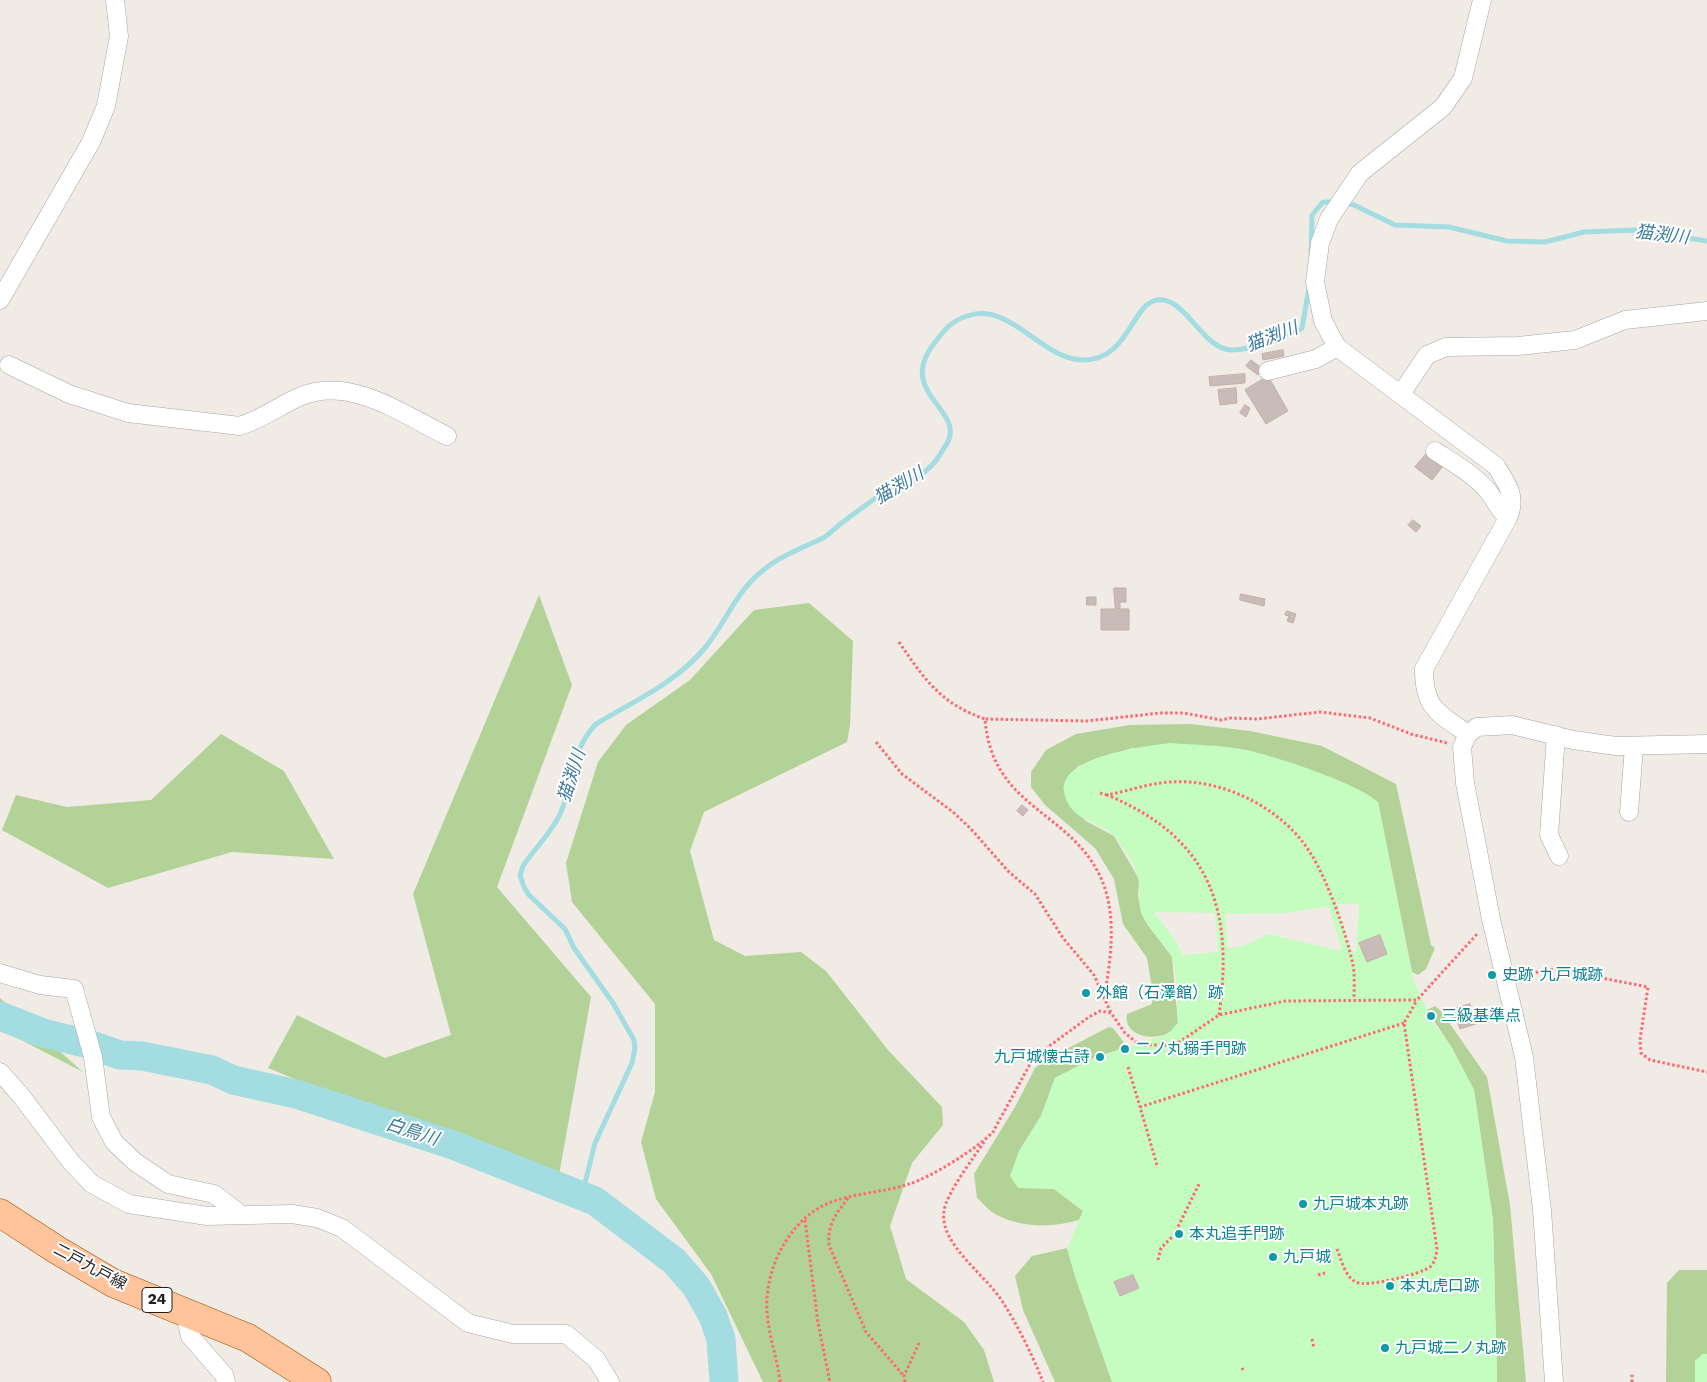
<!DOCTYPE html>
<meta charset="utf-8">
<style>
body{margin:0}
canvas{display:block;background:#f1ebe5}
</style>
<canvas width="1707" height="1382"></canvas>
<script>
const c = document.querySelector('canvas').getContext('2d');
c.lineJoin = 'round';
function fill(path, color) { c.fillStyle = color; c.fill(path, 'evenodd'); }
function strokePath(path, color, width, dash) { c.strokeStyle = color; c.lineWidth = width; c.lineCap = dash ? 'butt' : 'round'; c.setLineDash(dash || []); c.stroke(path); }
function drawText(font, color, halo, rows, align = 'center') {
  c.font = font + ' "Work Sans","Noto Sans JP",sans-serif'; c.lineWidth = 4; c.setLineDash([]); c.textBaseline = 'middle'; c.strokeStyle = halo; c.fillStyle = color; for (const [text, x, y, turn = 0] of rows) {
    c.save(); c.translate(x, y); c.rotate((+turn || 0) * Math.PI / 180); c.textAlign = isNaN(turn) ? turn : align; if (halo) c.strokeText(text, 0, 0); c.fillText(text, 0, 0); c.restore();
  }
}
const forest = new Path2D(`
 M539,595L572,685L497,887L591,997L557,1186L268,1068L297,1015L385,1058L451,1035L413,894Z
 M809,603L853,641L850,725L847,742L704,812L690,851L714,940L745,956L801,952L826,971L888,1050L942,1107L943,1125L912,1163L890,1226L906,1279L964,1322L984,1350L994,1382H763L711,1274L656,1199L641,1142L655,1092V1004L572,902L566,863L598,762L626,725L690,680L754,610Z
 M1190,724L1250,731L1322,746L1396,784L1431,945L1435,948L1426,969L1418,975L1412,972L1378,802L1132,748L1078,766L1064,791L1073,809L1086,821L1114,836L1135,872L1139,880L1138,896L1142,914L1148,925L1172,957L1178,1023C1174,1027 1171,1032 1166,1034C1151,1041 1123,1035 1127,1014L1152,1004L1153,994L1147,958L1123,924L1114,879L1095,848L1045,805L1031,787V772L1046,750L1076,734L1130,725Z
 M221,734L284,771L334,859L232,852L108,888L2,830L16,795L67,807L151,800Z
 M0,998L83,1072L0,1029Z
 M1435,1006L1441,1011L1487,1077L1510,1205L1526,1382H1497L1493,1220L1474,1090L1452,1048L1427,1010Z
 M1109,1027L1113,1028L1123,1041L1124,1048L1096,1057L1055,1078L1041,1116L1019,1151L1018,1187L1054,1189L1083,1211L1079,1220C1051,1228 1021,1228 995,1214C988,1210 983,1203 977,1198L974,1174L1015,1107L1035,1068L1045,1060Z
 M1067,1248L1075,1276L1112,1382H1055L1023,1310L1015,1276L1032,1256Z
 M1679,1270H1707V1354H1703L1695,1361V1382H1666L1667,1283Z`);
const park = new Path2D(`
 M1170,743C1195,745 1221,745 1246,750C1275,756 1357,783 1378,802L1413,979L1433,1022L1452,1048L1474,1090L1493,1220L1497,1382H1112L1075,1276L1067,1248L1083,1211L1054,1189L1018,1188L1010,1176L1019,1151L1041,1116L1055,1078L1096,1057L1168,1034L1178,1023C1177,1009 1177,966 1171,955C1163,941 1149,931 1142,915C1138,904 1140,893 1139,882C1137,868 1124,848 1116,838C1101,820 1070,823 1064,792C1058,756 1147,746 1170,743ZM1337,904H1359L1356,953L1351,952ZM1329,906L1342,951L1268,934L1243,946L1228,948L1225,914L1287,913ZM1154,912L1215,913L1218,952L1183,955L1173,937Z
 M1703,1354H1707V1382H1695V1361Z`);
const stream = new Path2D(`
 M1344,203L1354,205L1395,225L1449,227L1507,241L1545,242L1584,232L1636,230L1707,241
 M1311,254L1312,215L1323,202H1335
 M582,1195L595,1143L632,1063L635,1048L634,1040L613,1003L574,948L565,929L529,895L524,887L520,875L523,866C535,848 553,831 561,812C574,780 571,750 596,724C634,701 674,684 704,649C725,624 735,593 761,572C779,556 802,548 823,538C830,534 836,527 843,522C855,513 867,504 880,495C895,486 916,481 929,468C935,463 940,455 944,448C973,410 891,395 936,341C945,329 952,321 967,316C1009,301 1041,358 1081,360C1129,362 1131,304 1157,300C1185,296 1201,347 1230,350C1244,351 1257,345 1269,340C1279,336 1294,334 1302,328L1309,288`);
const river = new Path2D(`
 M0,1016L43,1033L88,1044L120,1055L142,1056L212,1070L233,1080L296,1094L453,1145L595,1201L674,1261L696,1286L713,1316L721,1339L724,1382`);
const building = new Path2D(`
 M1283,350L1284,356L1263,360L1262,354Z
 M1251,360L1263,369L1258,375L1246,366Z
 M1245,374V383L1210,386L1209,377Z
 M1268,376L1288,411L1266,424L1245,390Z
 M1236,388L1237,403L1220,405L1218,390Z
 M1245,405L1250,408L1246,417L1240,413Z
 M1427,453L1443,466L1432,480L1415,467Z
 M1413,520L1421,526L1416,532L1408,525Z
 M1114,588H1126V602H1120V609H1129V630H1101V609H1115Z
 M1241,594L1265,599L1264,606L1240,600Z
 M1087,597H1096V605H1087Z
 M1287,611L1296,614L1293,623L1287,621L1289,616L1285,615Z
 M1022,805L1028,810L1023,816L1017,811Z
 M1380,935L1387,954L1367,962L1359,943Z
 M1470,1004L1476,1024L1460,1029L1457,1020L1453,1021L1449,1010Z
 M1133,1275L1139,1288L1120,1296L1114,1282Z`);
const path = new Path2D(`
 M899,642C924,679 941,704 985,719
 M876,742L902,774L953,812L971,829L1009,872L1035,894L1063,938L1094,975L1111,1013
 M1100,793L1107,795
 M1521,975L1555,969L1648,987L1640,1040L1641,1053L1650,1060L1707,1072
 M1104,998C1111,959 1118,911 1099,874C1067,810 992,807 985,719L1087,721L1160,713H1184L1221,720L1231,718L1257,719L1320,712L1370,718L1411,734L1447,743
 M1219,1015C1234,910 1211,838 1107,795C1128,791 1150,783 1171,782C1223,778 1284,809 1311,854C1327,879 1347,935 1353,965C1355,975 1354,988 1354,999
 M1128,1067L1140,1107
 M984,1142C974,1157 946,1194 944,1211C939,1244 985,1274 1002,1301C1018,1326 1032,1354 1043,1382
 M1157,1165L1140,1107L1404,1023
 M848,1198C836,1214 827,1225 829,1245L866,1332L904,1376
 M805,1220L818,1323L830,1382
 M1337,1249C1341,1259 1345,1277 1356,1282C1366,1288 1421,1274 1430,1267C1435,1262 1436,1256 1437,1249L1404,1023L1417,1000
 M1158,1260L1161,1248L1174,1235L1200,1182
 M1318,1275L1325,1273
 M1312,1339L1314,1348
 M1242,1368L1243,1370
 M780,1382C777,1354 765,1327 767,1299C769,1259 795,1214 834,1201C858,1193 885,1192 909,1184C930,1178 978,1148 993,1132L1030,1064L1041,1052L1089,1017L1100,1011L1111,1013L1125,1033L1136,1042L1145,1045H1175L1219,1015L1285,1001L1417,1000L1478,933
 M905,1382L904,1376L919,1343
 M1632,1382V1373`);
const street = new Path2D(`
 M0,300L91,142L106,106L119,36L115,0
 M9,365L69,394L128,413L240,426C262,419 279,406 299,397C350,375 402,414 447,436
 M1268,371L1316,359L1337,347
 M1401,394L1427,355L1446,347L1518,346L1575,340L1625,320L1707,311
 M1435,451C1452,462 1473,474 1487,490C1495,499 1498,510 1508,518
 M1468,734C1438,713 1424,709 1424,669L1508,518C1517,497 1508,485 1496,466L1337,347L1323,321L1315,282L1320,243L1329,219L1360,173L1443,107L1463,78L1482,0
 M1556,735L1549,835L1559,856
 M1629,812L1634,746
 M0,973L40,985L74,989L93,1057L101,1117L114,1142L135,1162L168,1184L214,1194L240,1214
 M0,1072L22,1097L71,1162L92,1184L129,1204L207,1216L292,1214L317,1218L342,1228L468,1323L513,1334H566L596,1359L610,1382
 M184,1310L190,1336L224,1375L226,1382
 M1554,1382L1542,1210L1524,1057L1491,919L1465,783L1462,747L1468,734L1477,727L1512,725L1573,740L1616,746L1707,744`);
const primary = new Path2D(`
 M0,1213L57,1250L113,1283L248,1338L317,1382`);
const markers = [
 [1492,975,5,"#0f9aa8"],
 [1086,993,5,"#0f9aa8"],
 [1431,1016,5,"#0f9aa8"],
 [1125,1049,5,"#0f9aa8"],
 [1100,1057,5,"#0f9aa8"],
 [1303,1204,5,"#0f9aa8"],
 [1179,1234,5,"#0f9aa8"],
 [1273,1257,5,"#0f9aa8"],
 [1390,1286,5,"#0f9aa8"],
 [1385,1348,5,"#0f9aa8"]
];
const shields = [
 [157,1300,30]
];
const shieldNames = [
 ["24",157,1300]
];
const cultureNames = [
 ["史跡 九戸城跡",1502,975],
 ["外館（石澤館）跡",1096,993],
 ["三級基準点",1441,1016],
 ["二ノ丸搦手門跡",1135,1049],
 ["九戸城懐古詩",1090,1057,"right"],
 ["九戸城本丸跡",1313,1204],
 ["本丸追手門跡",1189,1234],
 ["九戸城",1283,1257],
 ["本丸虎口跡",1400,1286],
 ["九戸城二ノ丸跡",1395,1348]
];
const streetNames = [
 ["二戸九戸線",90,1267,28]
];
const waterNames = [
 ["猫渕川",1662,235,7],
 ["猫渕川",1272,337,-21],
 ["猫渕川",899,486,-31],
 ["猫渕川",572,776,-72],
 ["白鳥川",412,1132,18]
];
fill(forest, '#b2d297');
fill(park, '#c5fdc0');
strokePath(stream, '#a3dde1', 5);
strokePath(river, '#a3dde1', 29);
fill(building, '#c9bcb8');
strokePath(building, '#c3aea6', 1);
strokePath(street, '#a6a6a6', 19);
strokePath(primary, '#9b4f00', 29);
strokePath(path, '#ff6870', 3, [2.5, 2.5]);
strokePath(street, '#fff', 18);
strokePath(primary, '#ffc49c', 28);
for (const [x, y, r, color] of markers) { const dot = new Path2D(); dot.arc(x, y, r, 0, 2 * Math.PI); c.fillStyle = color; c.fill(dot); strokePath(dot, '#fff', 2); }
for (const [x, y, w] of shields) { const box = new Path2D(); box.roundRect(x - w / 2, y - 12.5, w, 25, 4); c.fillStyle = '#fff'; c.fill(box); strokePath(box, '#1f1f1f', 1); }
drawText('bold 15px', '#1f1f1f', null, shieldNames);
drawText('16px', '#0d838f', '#fff', cultureNames, 'left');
drawText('16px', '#1f1f1f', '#fff', streetNames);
drawText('italic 18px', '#3d7c9d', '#fff', waterNames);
</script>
